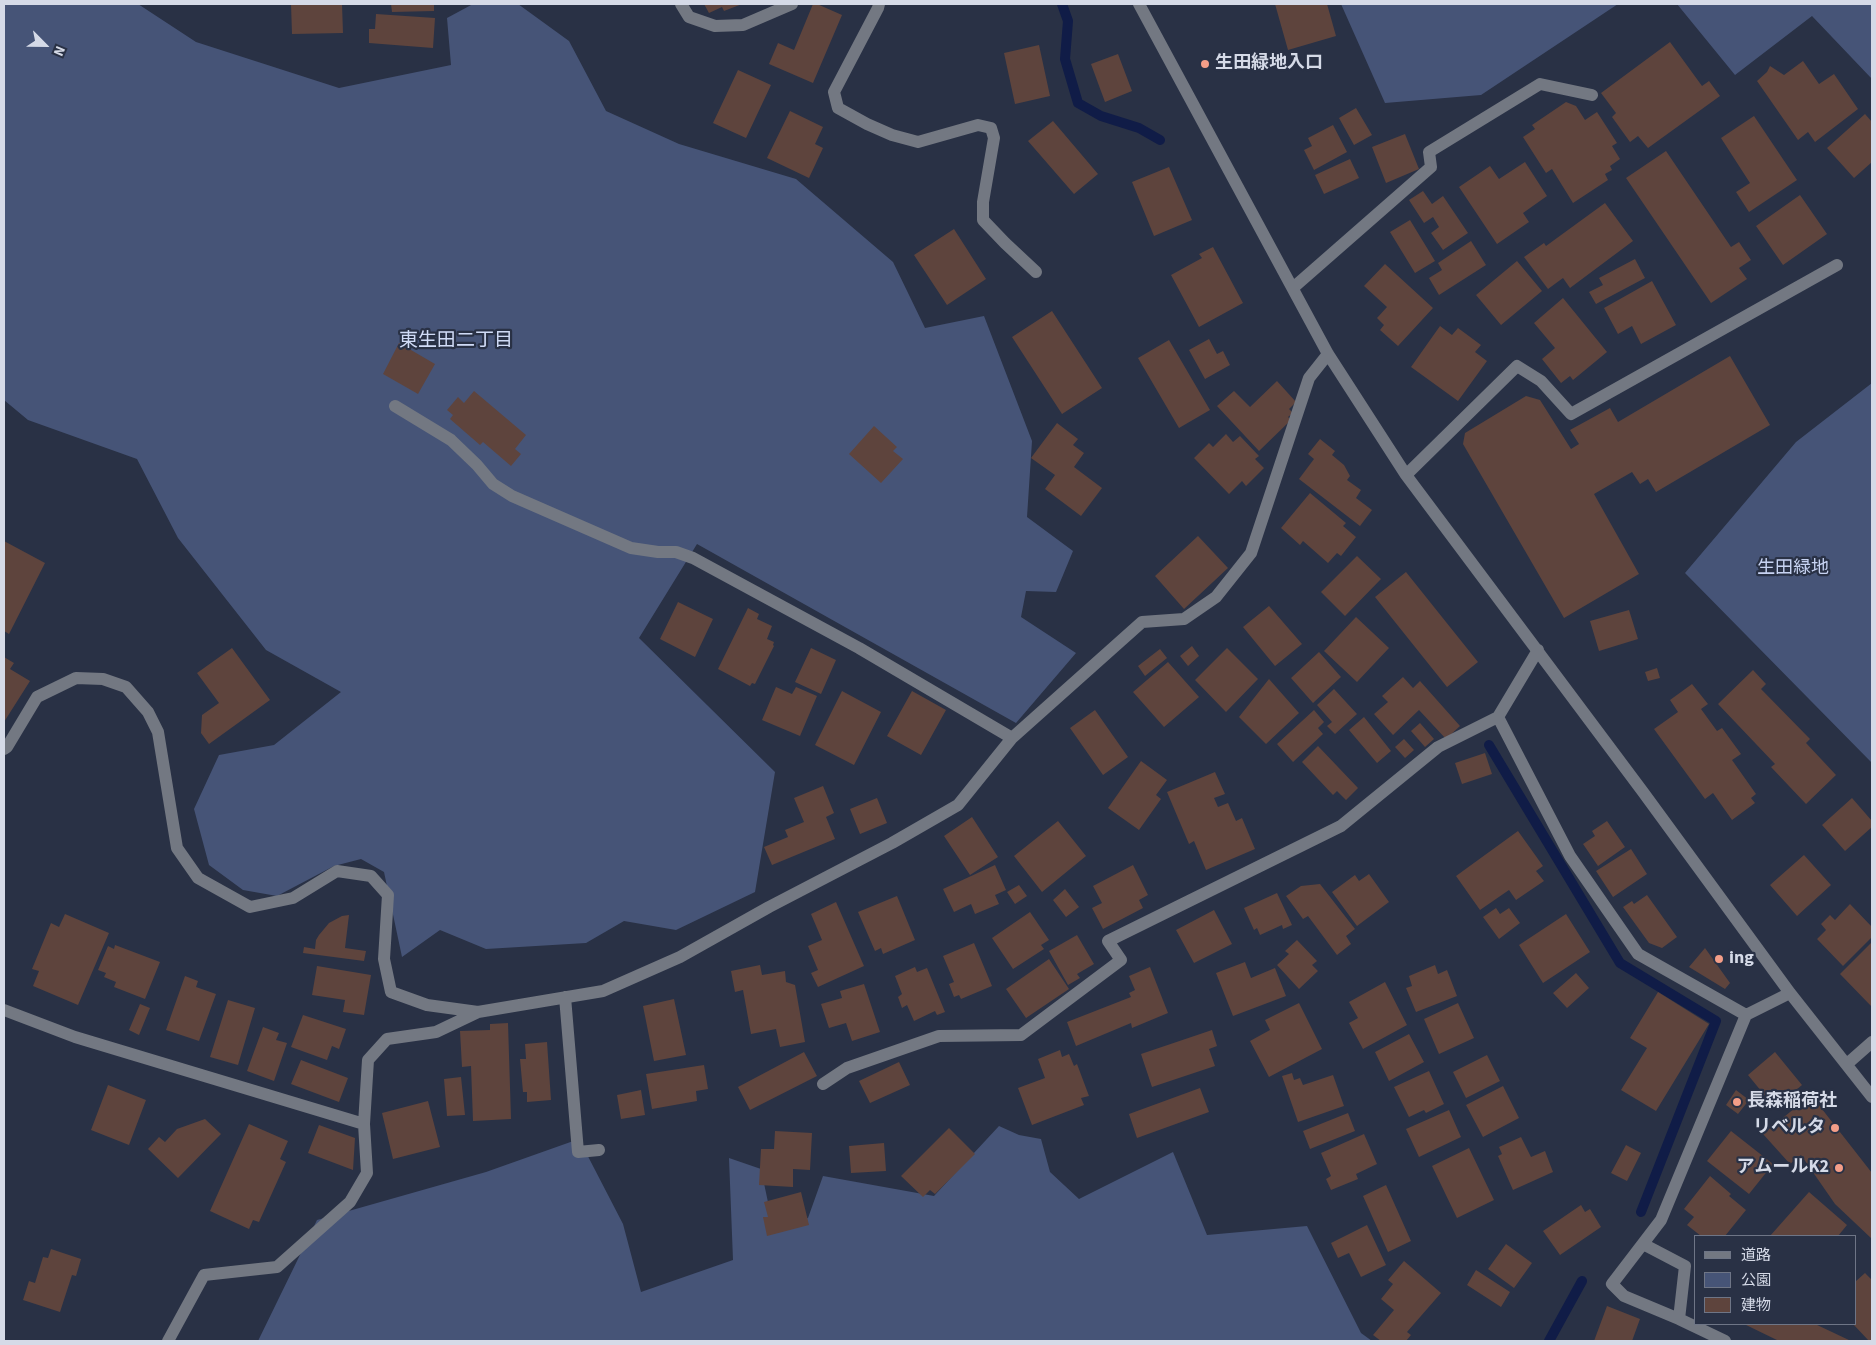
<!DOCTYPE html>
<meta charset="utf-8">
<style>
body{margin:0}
#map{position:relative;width:1876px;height:1345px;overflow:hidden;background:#293145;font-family:"Source Sans 3","Noto Sans JP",sans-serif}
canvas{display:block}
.frame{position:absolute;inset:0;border:5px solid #d5dae7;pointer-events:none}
.legend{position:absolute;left:1694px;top:1235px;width:162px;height:90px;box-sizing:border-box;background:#293145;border:1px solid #6e7586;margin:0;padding:6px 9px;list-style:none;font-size:15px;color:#d5dae7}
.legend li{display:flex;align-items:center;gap:10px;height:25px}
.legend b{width:25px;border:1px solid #6e7586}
.north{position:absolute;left:20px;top:20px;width:50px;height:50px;-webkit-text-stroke:4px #293145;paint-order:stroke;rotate:113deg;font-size:14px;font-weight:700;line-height:20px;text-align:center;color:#d5dae7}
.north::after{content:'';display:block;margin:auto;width:18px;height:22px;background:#d5dae7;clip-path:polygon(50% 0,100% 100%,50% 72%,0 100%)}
</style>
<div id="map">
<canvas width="1876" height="1345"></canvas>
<div class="frame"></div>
<ul class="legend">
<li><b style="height:6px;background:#737882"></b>道路</li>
<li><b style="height:14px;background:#465477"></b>公園</li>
<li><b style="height:14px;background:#5e443d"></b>建物</li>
</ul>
<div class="north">N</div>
</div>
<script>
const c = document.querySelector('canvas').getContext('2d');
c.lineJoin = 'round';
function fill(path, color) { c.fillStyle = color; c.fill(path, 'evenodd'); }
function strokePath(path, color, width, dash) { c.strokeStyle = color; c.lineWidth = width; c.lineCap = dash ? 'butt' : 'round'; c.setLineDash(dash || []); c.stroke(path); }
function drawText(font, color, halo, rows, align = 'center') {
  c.font = font + ' "Source Sans 3","Noto Sans JP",sans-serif'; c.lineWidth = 4.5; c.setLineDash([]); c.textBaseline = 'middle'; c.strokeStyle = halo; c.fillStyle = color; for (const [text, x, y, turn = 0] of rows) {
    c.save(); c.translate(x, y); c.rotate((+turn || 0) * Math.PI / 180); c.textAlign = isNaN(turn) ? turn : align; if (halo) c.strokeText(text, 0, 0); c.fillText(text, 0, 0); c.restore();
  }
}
const green = new Path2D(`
 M4,4H138L196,42L339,88L451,65L447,18L473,4H518L569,41L606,111L679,144L796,179L893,262L925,328L984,316L1032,441L1027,517L1073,551L1056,592L1026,591L1021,617L1076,653L1016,723L697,544L639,638L775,772L755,892L676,930L624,921L586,943L486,949L440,930L402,957L384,872L361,859L334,866L277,896L243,890L209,865L194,809L219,755L274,745L341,692L266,650L178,538L137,459L28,420L4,400Z
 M1341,4H1618L1481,95L1385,103Z
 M1677,4H1872V79L1812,16L1735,75Z
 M1872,383V763L1685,573L1796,442Z
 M999,1126L1019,1135L1041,1139L1050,1172L1079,1199L1173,1152L1207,1235L1307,1226L1361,1333L1372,1341H258L317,1220L486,1172L579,1139L623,1224L641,1292L733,1260L729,1158L761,1169L773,1226L808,1218L823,1176L934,1196Z`);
const stream = new Path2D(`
 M1062,4L1068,21L1065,59L1078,103L1101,116L1139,128L1160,140
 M1489,745L1620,963L1716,1021L1641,1212
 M1549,1341L1582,1281`);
const building = new Path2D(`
 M291,4H342L343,33L292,34Z
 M391,4H434V11L392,12Z
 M704,4H742L724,11L722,7L709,13Z
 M813,4H817L842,15L813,83L769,64L778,43L794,50Z
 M1275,4H1327L1336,36L1288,50Z
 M376,14L435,18L433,48L369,43V29H375Z
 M1670,42L1702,86L1709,81L1720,96L1648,148L1638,136L1630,142L1612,117L1616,113L1601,93Z
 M1039,45L1050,96L1015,104L1004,53Z
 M1118,54L1132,91L1105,102L1091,64Z
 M1803,61L1819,84L1834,74L1858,109L1815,142L1808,132L1798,140L1757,81L1767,72L1770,66L1784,75Z
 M738,70L771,85L746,138L713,123Z
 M1566,102L1576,106L1585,120L1597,112L1617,143L1612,146L1620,159L1610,166L1612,170L1605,174L1608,180L1573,203L1552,169L1546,173L1523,137L1535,129L1532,125Z
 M1356,108L1372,135L1354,145L1339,118Z
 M790,111L823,127L815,144L823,148L809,178L767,158Z
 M1865,114L1872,122V162L1854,178L1827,148Z
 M1754,116L1797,180L1749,212L1736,192L1750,183L1721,138Z
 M1053,121L1098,174L1074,194L1028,141Z
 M1333,125L1347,152L1314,170L1304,150L1312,146L1308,138Z
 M1405,134L1419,169L1386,183L1372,147Z
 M1666,151L1731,247L1739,242L1751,260L1739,268L1747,279L1711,303L1626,178Z
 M1350,159L1359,178L1324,194L1315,175Z
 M1525,162L1547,196L1523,213L1529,222L1497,244L1459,187L1490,166L1499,179Z
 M1169,167L1192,220L1154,236L1132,182Z
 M1423,191L1432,204L1443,196L1468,233L1443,250L1431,233L1439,227L1433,217L1424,223L1409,200Z
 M1800,195L1827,234L1783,265L1756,226Z
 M1605,203L1633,241L1570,288L1563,278L1548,289L1524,257L1544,243L1546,246Z
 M1410,220L1435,261L1415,273L1390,232Z
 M954,229L986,279L947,305L914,255Z
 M1471,241L1486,265L1439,295L1429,278L1442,270L1438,263Z
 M1213,247L1243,303L1199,327L1171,275L1202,258L1199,254Z
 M1635,259L1645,278L1596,304L1589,292L1603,285L1599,278Z
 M1517,261L1542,291L1501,325L1476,295Z
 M1385,264L1433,308L1398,346L1380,330L1384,325L1377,318L1387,307L1364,286Z
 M1652,281L1676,325L1641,344L1632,326L1618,334L1604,308Z
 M1563,298L1607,352L1573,380L1570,376L1561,383L1542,359L1555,348L1534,323Z
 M1052,311L1102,388L1062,414L1012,337Z
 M1440,326L1452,335L1458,328L1481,345L1475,352L1487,361L1458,401L1411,367Z
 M1209,339L1217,354L1223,351L1230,365L1205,379L1189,350Z
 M1169,340L1210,410L1179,428L1138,358Z
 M399,343L435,364L418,394L383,374Z
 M1730,356L1770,425L1656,492L1648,479L1640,484L1632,472L1594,494L1639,574L1564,618L1463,444L1465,433L1526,396L1540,400L1571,449L1579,444L1570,430L1610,408L1618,422Z
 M1277,381L1296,402L1289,409L1293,413L1288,417L1291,420L1259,451L1217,406L1234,391L1250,407Z
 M474,391L526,435L515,449L521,454L511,466L483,442L480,445L450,419L453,415L447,410L458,397L464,403Z
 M1057,423L1078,439L1073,445L1084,453L1074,467L1102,488L1081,516L1045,489L1055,475L1031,458Z
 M874,426L897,447L893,451L903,459L881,483L849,454Z
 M1226,434L1233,442L1240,436L1259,456L1255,459L1264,468L1246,486L1242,481L1229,494L1194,458L1209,443L1213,447Z
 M1320,439L1335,451L1332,455L1344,465L1350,476L1347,480L1361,490L1356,498L1372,510L1360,526L1299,479L1314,459L1308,454Z
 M1310,493L1346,523L1343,526L1356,537L1341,556L1337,553L1328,563L1303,541L1300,545L1281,528Z
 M1198,536L1228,568L1184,609L1155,576Z
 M4,541L45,563L9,634L4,631Z
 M1357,556L1381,579L1345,616L1321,592Z
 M1406,572L1478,662L1447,687L1375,597Z
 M678,602L713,619L695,657L660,639Z
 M1269,606L1302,644L1275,666L1243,627Z
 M748,608L759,614L757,619L772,626L767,639L774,642L773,645L774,646L755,684L752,683L750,686L718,669Z
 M1629,610L1638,639L1599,651L1590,621Z
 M1356,617L1389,648L1357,682L1324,651Z
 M1192,646L1199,656L1188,666L1180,656Z
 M232,648L270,700L209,744L201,733L202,715L219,703L197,673Z
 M811,648L836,660L821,694L795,682Z
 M1227,648L1258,679L1226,712L1195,680Z
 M1160,649L1167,658L1145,676L1138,666Z
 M1319,652L1341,677L1313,703L1291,678Z
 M4,657L14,663L10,669L30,681L4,722Z
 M1168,662L1199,697L1164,727L1133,692Z
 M1657,668L1660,678L1648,681L1645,672Z
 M1753,670L1766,684L1761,689L1810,739L1806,743L1836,775L1806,804L1771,767L1775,764L1718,704Z
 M1403,677L1413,688L1420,681L1460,726L1446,739L1419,710L1393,735L1374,714L1388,702L1382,696Z
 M1269,679L1299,713L1266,744L1239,717Z
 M1692,684L1708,704L1701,709L1717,731L1722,728L1741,754L1732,760L1756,794L1751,798L1755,803L1732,820L1713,793L1705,799L1654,729L1678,712L1670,700Z
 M776,687L792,694L796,687L817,696L800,736L762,720Z
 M1334,689L1357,714L1335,734L1327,726L1332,722L1317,705Z
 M842,691L881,712L854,765L815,745Z
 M912,691L946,710L921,755L887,736Z
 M1095,710L1128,757L1103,775L1070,728Z
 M1314,710L1324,722L1318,728L1323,734L1293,762L1277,744Z
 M1364,717L1391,751L1377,763L1349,730Z
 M1420,723L1434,739L1425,747L1411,731Z
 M1404,739L1414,750L1405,758L1395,747Z
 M1318,746L1358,788L1346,800L1337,791L1333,795L1302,762Z
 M1485,753L1492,774L1462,784L1455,763Z
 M1141,761L1167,780L1156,795L1161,799L1139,830L1108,808Z
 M1215,772L1225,794L1214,798L1218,807L1228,803L1236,821L1242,818L1255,849L1206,870L1194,841L1189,844L1167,792Z
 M823,786L834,813L826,817L835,839L772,865L764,847L788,837L785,830L804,822L794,798Z
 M877,798L887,823L860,834L850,809Z
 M1852,798L1872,821V827L1845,851L1822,825Z
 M972,817L998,857L970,875L944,836Z
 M1058,821L1086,856L1042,892L1014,856Z
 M1607,821L1625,847L1598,866L1583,844L1595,836L1592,831Z
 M1518,831L1543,866L1536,871L1544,881L1516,900L1509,890L1480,910L1456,876Z
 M1631,849L1647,874L1613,897L1596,871Z
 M1804,855L1831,885L1797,916L1770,885Z
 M995,865L1006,890L995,895L999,904L975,914L971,904L954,912L943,889Z
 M1133,865L1148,895L1139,900L1143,908L1103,929L1092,908L1102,903L1093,886Z
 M1369,874L1389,902L1357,926L1332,892L1355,875L1359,881Z
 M1320,884L1355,929L1346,936L1351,944L1337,955L1308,916L1303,919L1286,896L1301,886Z
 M1019,885L1027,896L1015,904L1007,892Z
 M1065,889L1079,907L1066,917L1053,900Z
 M1277,893L1292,925L1283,929L1282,925L1260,935L1257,928L1254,930L1244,908Z
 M1647,895L1677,937L1662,948L1649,943L1623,907L1632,901L1634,904Z
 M897,896L915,940L883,954L881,948L875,951L858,912Z
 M836,902L864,966L818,987L811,973L818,970L808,946L822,940L811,914Z
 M1850,904L1872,927V937L1843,966L1817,939L1826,930L1821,924L1830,915L1835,920Z
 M1496,908L1500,914L1509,908L1520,923L1499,939L1483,917Z
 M1214,910L1232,944L1194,963L1176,930Z
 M1030,912L1049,940L1041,945L1044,949L1013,969L992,938Z
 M65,914L109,933L78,1005L33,986L39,971L32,969L51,923L59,927Z
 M1566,914L1590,952L1543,983L1519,945Z
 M349,915L345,948L366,951L364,961L303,953L304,947L315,949L316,940L319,935L329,923L342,916Z
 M1077,935L1094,964L1077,974L1080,978L1068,985L1049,951Z
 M1297,940L1317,961L1312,965L1318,971L1299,989L1277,965L1289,954L1285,951Z
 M1872,942V1007L1840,974Z
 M974,943L992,986L961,999L959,995L954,997L949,984L954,982L943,956Z
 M115,945L160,962L145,999L114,987L116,982L104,977L106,973L98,970L108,946L114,949Z
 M1705,948L1730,983L1725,989L1689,967Z
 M1049,959L1069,989L1026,1018L1006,989Z
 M1245,962L1251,978L1275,968L1286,996L1233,1016L1216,973Z
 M760,965L762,975L785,971L786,982L795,985L805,1042L780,1047L776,1029L751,1034L743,990L735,992L731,971Z
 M1435,965L1438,974L1447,970L1457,996L1416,1012L1406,988L1412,986L1409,976Z
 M317,966L371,975L364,1015L343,1012L345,1000L312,995Z
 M915,967L917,972L927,968L945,1012L937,1015L935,1011L914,1021L907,1005L902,1008L898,997L902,994L895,976Z
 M1150,967L1168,1013L1132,1028L1131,1023L1076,1046L1067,1022L1131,997L1129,993L1135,990L1129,976Z
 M1576,973L1589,988L1567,1008L1553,993Z
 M185,976L198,981L196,987L216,994L199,1041L166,1030Z
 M1385,982L1407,1025L1363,1049L1349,1023L1358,1018L1349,1002Z
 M864,984L880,1032L852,1041L846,1023L829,1028L821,1004L842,998L840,991Z
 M1658,992L1709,1024L1656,1111L1621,1090L1647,1048L1630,1038Z
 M674,999L686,1055L654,1061L643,1006Z
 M228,1000L255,1008L238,1065L210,1057Z
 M1299,1003L1322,1049L1269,1077L1250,1041L1270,1030L1265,1020Z
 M1458,1003L1474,1038L1439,1054L1424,1019Z
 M140,1004L150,1008L139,1035L129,1030Z
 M303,1015L346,1029L339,1049L332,1046L327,1060L291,1047Z
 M508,1023L511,1119L473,1121L471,1066L462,1067L460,1031L490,1030V1024Z
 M263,1027L279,1033L276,1040L287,1043L274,1081L247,1071Z
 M1212,1030L1217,1046L1209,1049L1215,1066L1152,1087L1141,1054Z
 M1409,1034L1424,1062L1389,1081L1375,1052Z
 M547,1042L551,1100L527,1102V1092H523L520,1059H526L525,1044Z
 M1060,1050L1062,1057L1069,1054L1074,1066L1077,1064L1089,1096L1081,1098L1084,1105L1032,1125L1018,1088L1045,1078L1038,1059Z
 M804,1052L817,1076L750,1110L738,1087Z
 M1775,1052L1802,1085L1775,1108L1748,1075Z
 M1487,1055L1500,1081L1466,1098L1453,1072Z
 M301,1060L348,1078L339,1102L291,1084Z
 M899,1062L910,1085L870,1103L859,1081Z
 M704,1065L708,1089L696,1091L697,1101L652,1109L646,1074Z
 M1429,1071L1444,1104L1426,1113L1424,1110L1409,1117L1394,1087Z
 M1292,1073L1294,1080L1300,1078L1303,1085L1333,1075L1344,1106L1298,1122L1282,1076Z
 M461,1077L465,1115L447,1116L444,1079Z
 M108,1085L146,1100L129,1145L91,1130Z
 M1503,1086L1519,1118L1483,1137L1466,1105Z
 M1200,1088L1209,1112L1137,1138L1129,1114Z
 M641,1090L645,1115L621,1119L617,1095Z
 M1736,1090L1749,1100L1738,1114L1726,1105Z
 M1811,1095L1872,1173V1239L1835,1204L1801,1155L1790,1164L1763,1134Z
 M428,1101L440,1147L393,1159L382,1113Z
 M1449,1110L1461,1137L1419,1157L1406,1129Z
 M1348,1113L1355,1131L1310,1149L1303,1131Z
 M205,1119L221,1134L178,1178L148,1149L159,1137L165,1142L177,1129Z
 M249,1124L288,1141L280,1159L286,1162L259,1222L253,1220L249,1229L210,1211Z
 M319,1125L355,1138L353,1170L308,1153Z
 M949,1128L975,1154L935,1194L930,1190L923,1197L901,1176Z
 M775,1131L812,1133L810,1170L793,1169V1187L759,1185L761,1149H774Z
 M1731,1131L1773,1164L1749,1194L1707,1161Z
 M1364,1134L1377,1164L1356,1174L1358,1179L1331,1190L1326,1179L1331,1176L1321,1153Z
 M1521,1137L1531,1157L1545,1151L1553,1172L1513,1190L1498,1156L1502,1154L1499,1147Z
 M884,1143L886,1171L851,1173L849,1146Z
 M1626,1145L1641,1153L1627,1181L1611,1173Z
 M1469,1148L1494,1200L1457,1218L1432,1166Z
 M1710,1176L1731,1194L1729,1196L1746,1210L1725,1236H1701L1687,1225L1694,1217L1684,1209Z
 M1386,1185L1411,1241L1388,1252L1363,1196Z
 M801,1192L809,1225L767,1236L763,1217H768L764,1202Z
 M1809,1192L1847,1225L1838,1236H1770Z
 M1581,1205L1585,1212L1590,1209L1601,1227L1560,1255L1543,1231Z
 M1367,1225L1386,1265L1361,1277L1349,1253L1338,1258L1331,1243Z
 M1506,1244L1532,1263L1514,1288L1488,1269Z
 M51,1249L81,1259L76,1276L72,1275L60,1312L23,1300L29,1281L35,1283L43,1257L48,1258Z
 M1404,1261L1441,1293L1407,1332L1411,1335L1406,1341H1381L1373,1335L1394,1310L1381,1299L1393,1284L1388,1280Z
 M1476,1270L1510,1292L1501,1307L1467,1285Z
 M1865,1273L1872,1280V1341H1869L1853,1324H1855V1282Z
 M1607,1306L1640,1319L1632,1341H1594Z
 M1744,1324H1815L1851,1341H1779Z`);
const minor = new Path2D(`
 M681,4L689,17L715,26L743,25L792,4
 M879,4L878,8L834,92L838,108L867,124L892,135L918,142L978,125L991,128L994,138L983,202V220L1005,243L1036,272
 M1139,4L1328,354L1406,475L1643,792L1790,993L1872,1097
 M1294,287L1431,167L1429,152L1540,84L1592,95
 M395,406L451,440L477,465L493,484L512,496L631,548L658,552H676L693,558L859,648L1012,738
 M1406,475L1517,366L1541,381L1571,414L1837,265
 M1498,717L1570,856L1638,954L1746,1015
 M4,749L7,747L37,697L76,678L103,679L126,687L148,712L158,732L177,848L198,878L250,907L293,898L337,871L371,876L388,895L384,959L391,992L427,1005L478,1012
 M565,997L578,1152L599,1150
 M4,1010L75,1037L364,1124
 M1847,1064L1872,1042
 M823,1084L847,1068L939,1036L1021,1035L1121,960L1108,941L1341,826L1438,747L1498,717L1538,650
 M1643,1244L1685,1266L1679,1319
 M168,1341L204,1275L277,1267L350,1202L367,1173L364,1124L368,1060L387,1039L436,1032L478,1012L603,991L680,957L769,907L892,843L958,805L1012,738L1142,622L1184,619L1216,597L1251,553L1309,378L1328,354
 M1725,1341L1679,1319L1624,1296L1612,1284L1661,1220L1746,1015L1790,993`);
const markers = [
 [1205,64,5,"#f49e88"],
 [1719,959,5,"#f49e88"],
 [1737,1102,5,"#f49e88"],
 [1835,1128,5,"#f49e88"],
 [1839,1168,5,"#f49e88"]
];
const poiNames = [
 ["生田緑地入口",1215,64],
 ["ing",1729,959],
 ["長森稲荷社",1747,1102],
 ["リベルタ",1825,1128,"right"],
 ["アムールK2",1829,1168,"right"]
];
const parkNames = [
 ["生田緑地",1793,569]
];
const neighbourhoodNames = [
 ["東生田二丁目",456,342]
];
fill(green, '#465477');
strokePath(stream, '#101c47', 10);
fill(building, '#5e443d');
strokePath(minor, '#737882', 12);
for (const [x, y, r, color] of markers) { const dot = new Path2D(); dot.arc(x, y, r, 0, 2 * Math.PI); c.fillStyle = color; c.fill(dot); strokePath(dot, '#293145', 2); }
drawText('bold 18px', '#d5dae7', '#293145', poiNames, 'left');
drawText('18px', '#c7d3f2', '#293145', parkNames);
drawText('19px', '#d0dbf6', '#293145', neighbourhoodNames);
</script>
